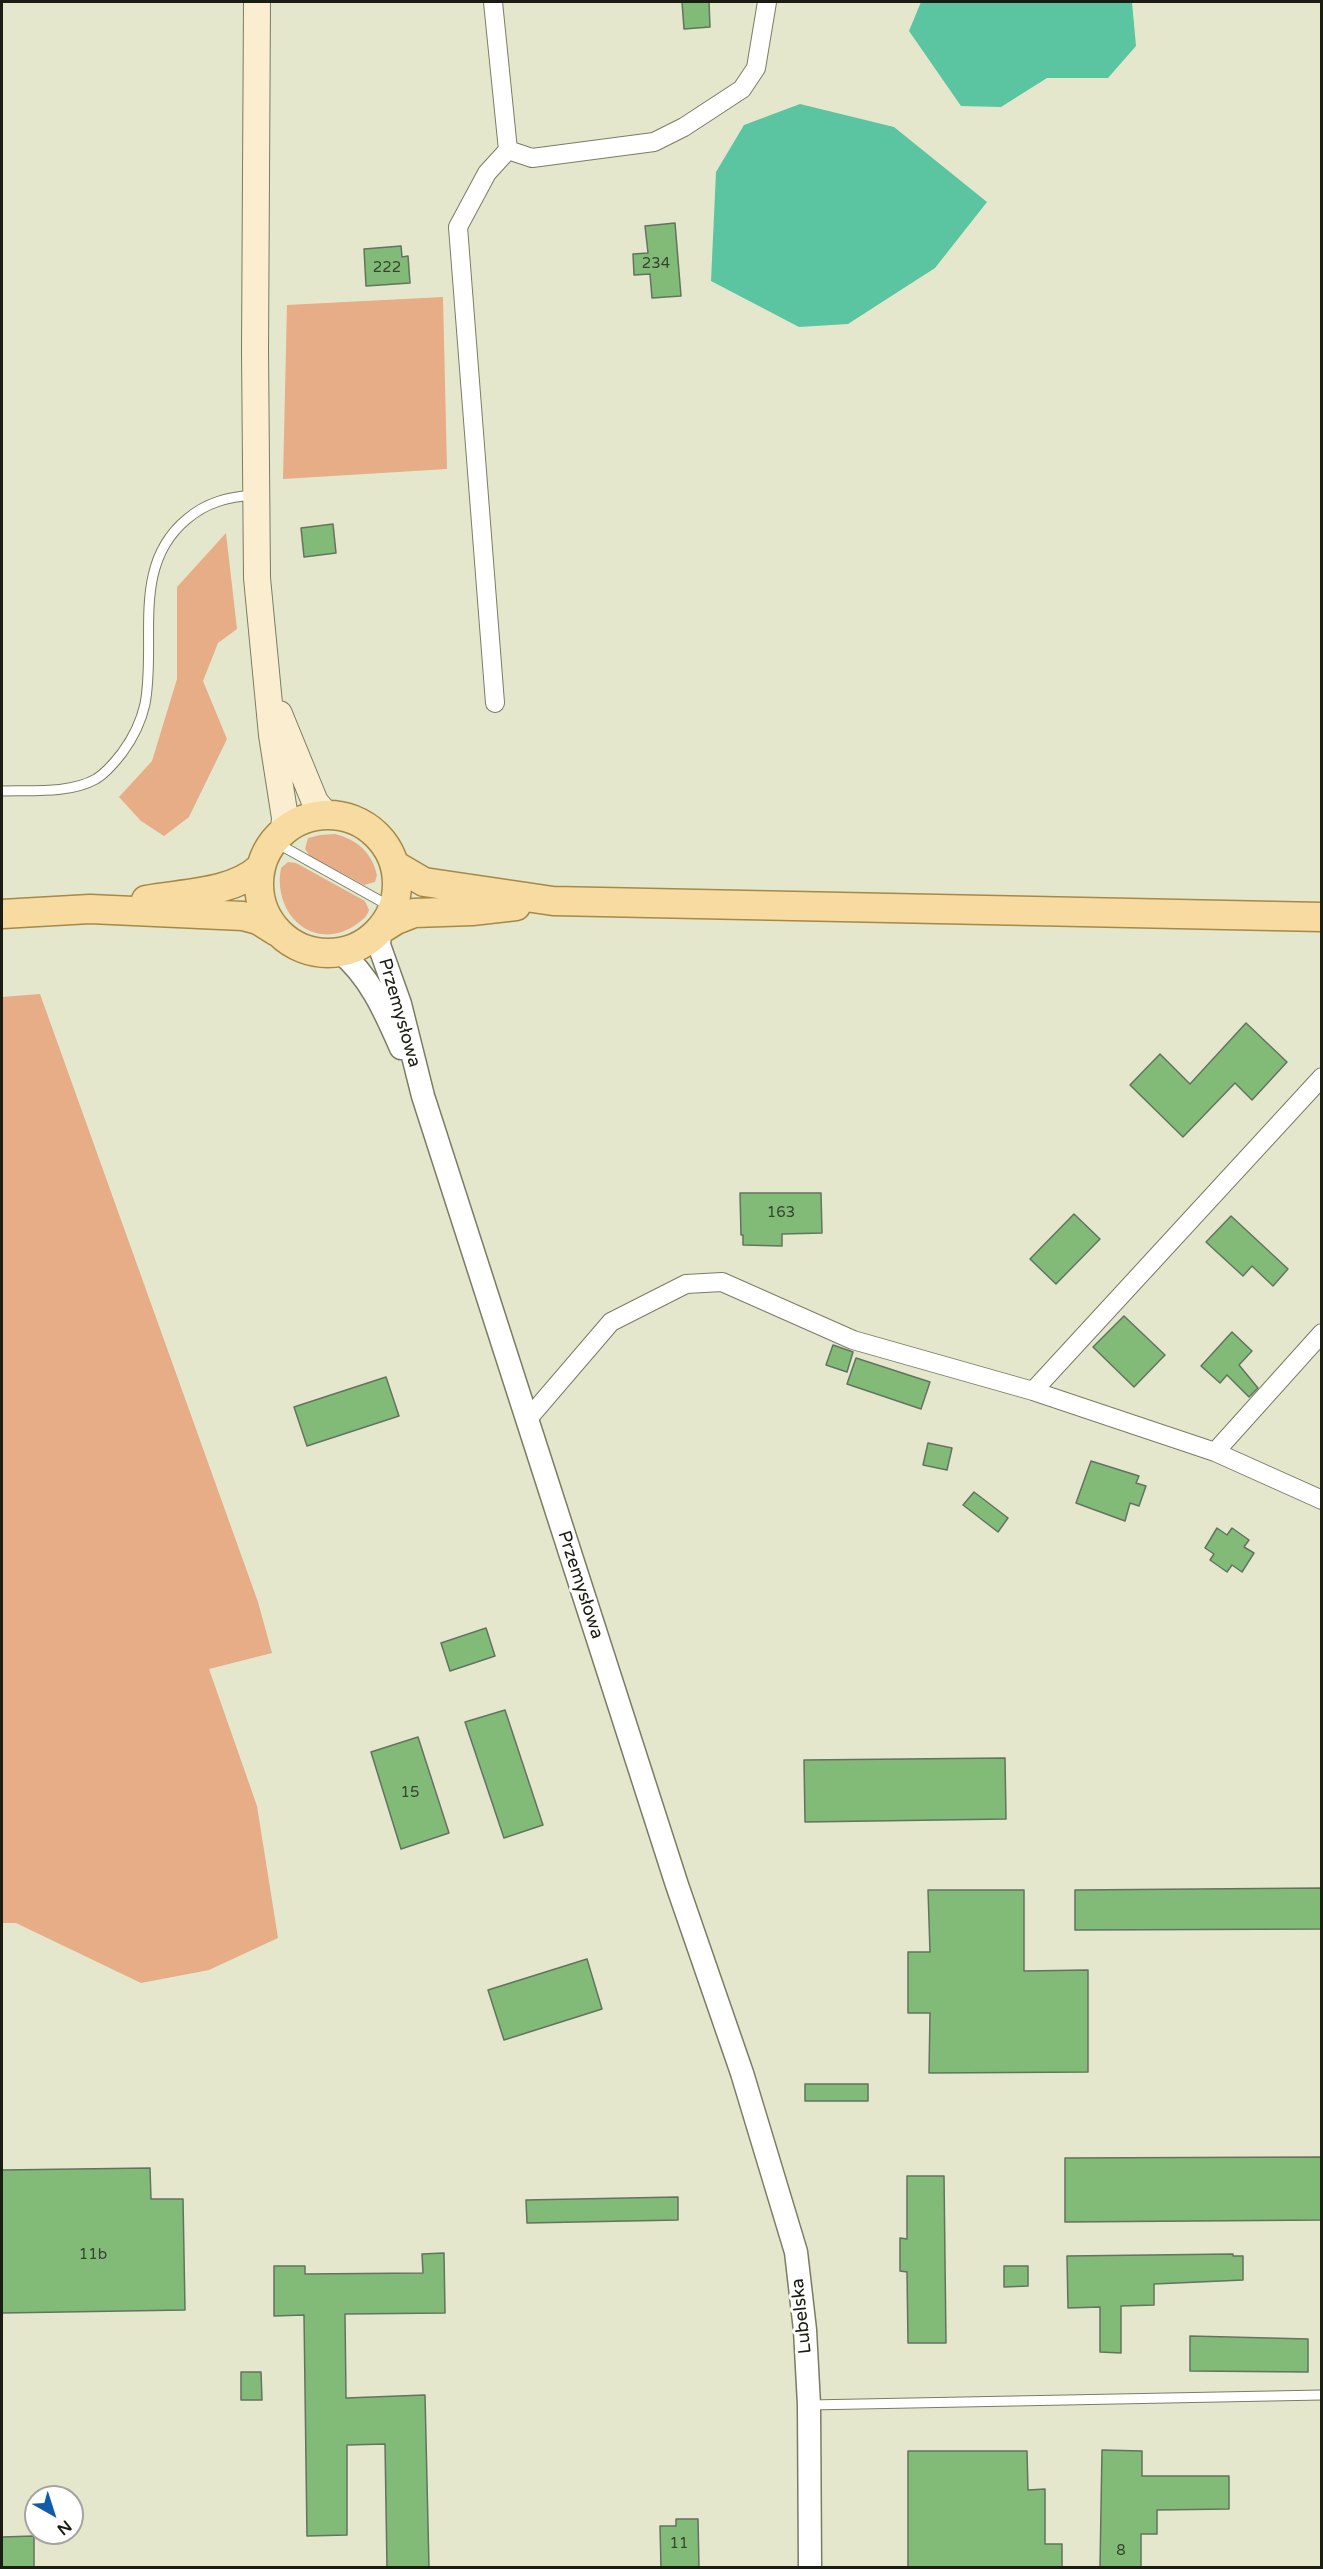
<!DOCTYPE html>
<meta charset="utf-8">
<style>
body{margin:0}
#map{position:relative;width:1323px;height:2569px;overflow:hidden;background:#e4e7cc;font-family:"Varela Round",sans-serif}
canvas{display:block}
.frame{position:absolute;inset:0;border:3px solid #1b1c12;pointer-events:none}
.north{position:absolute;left:24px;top:2485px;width:60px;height:60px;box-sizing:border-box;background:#fff;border:2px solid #a4a4a0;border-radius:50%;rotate:141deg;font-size:16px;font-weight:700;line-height:24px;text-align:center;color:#1b1c12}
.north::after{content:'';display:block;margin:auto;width:21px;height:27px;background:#105cab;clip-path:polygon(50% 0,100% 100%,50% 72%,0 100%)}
</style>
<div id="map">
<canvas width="1323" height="2569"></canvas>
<div class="frame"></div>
<div class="north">N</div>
</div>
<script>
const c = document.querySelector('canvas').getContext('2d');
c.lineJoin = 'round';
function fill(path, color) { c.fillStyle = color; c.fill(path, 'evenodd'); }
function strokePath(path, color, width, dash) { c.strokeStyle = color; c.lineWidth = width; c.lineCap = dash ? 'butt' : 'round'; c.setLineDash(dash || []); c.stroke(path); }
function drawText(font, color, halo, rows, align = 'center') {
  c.font = font + ' "Varela Round",sans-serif'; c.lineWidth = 6; c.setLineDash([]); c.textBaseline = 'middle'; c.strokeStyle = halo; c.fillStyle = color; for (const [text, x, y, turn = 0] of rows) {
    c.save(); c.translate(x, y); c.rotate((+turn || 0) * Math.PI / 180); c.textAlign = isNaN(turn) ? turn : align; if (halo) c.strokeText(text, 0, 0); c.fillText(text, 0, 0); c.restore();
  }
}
const green = new Path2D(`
 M443,297L447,469L283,479L287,305Z
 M226,533L237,629L218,643L203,681L227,739L189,817L164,836L141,821L119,797L152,761L177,679V587Z
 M335,834C358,840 372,853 377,875L375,882L364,885L310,856L305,849L308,838L320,835Z
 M288,862L296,863L365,901L369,910C367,917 362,920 357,924C314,954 272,914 281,868Z
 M40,994L258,1602L272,1653L209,1669L257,1806L278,1938L209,1970L141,1983L16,1923H2V997Z`);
const water = new Path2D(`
 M921,2H1132L1136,46L1108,78H1047L1001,107L961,106L909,31Z
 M800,104L894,127L987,202L935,268L848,324L799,327L711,281L716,172L744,125Z`);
const building = new Path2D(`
 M682,2H709L710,27L684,29Z
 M675,223L681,296L652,298L650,274L634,275L633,254L648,253L645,226Z
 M401,246L402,257L408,256L410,283L366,286L364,249Z
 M333,524L336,553L304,557L301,528Z
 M1246,1023L1287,1062L1252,1100L1235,1083L1183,1137L1130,1085L1160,1054L1190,1084Z
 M740,1193H821L822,1233L782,1234V1246L743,1245V1235H741Z
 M1074,1214L1100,1239L1056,1284L1030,1259Z
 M1231,1216L1288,1269L1273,1286L1252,1266L1243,1276L1206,1242Z
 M1124,1316L1165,1355L1134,1387L1093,1347Z
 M1232,1332L1252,1351L1239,1365L1258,1388L1249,1397L1227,1375L1220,1383L1201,1366Z
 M833,1345L853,1352L847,1372L826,1365Z
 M856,1358L930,1382L921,1409L847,1384Z
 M386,1377L399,1416L307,1446L294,1407Z
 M928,1443L952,1448L947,1470L923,1465Z
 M1091,1461L1139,1476L1136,1483L1146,1486L1139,1506L1130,1503L1125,1521L1076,1503Z
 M974,1492L1008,1518L998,1532L963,1505Z
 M1217,1528L1227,1535L1232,1528L1249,1540L1244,1547L1254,1553L1242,1572L1232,1565L1227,1572L1210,1560L1214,1554L1205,1548Z
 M486,1628L495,1656L450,1671L441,1643Z
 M505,1710L543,1825L504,1838L465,1722Z
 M418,1737L449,1833L401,1849L371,1752Z
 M1005,1758L1006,1819L805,1822L804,1760Z
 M1322,1888V1929L1075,1930V1890Z
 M928,1890H1024V1971L1088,1970V2072L929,2073L930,2013H908V1952H930Z
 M587,1959L602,2009L504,2040L488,1990Z
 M805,2084H868V2101H805Z
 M1322,2157V2220L1065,2222V2158Z
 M150,2168L151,2199H183L185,2310L2,2313V2170Z
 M907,2176H944L946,2343H908L907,2272L900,2271V2238L907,2239Z
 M678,2197V2220L527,2223L526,2200Z
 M444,2253L445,2313L345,2314L346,2398L425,2395L429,2568H387L385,2444L347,2445V2535L307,2536L304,2315L274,2316V2266H305V2274L423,2273L422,2254Z
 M1233,2254V2256H1243V2280L1154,2284V2305L1121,2306V2353L1100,2352V2307L1068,2308L1067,2256Z
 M1004,2266H1028V2286L1004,2287Z
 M1190,2336L1308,2339V2372L1190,2371Z
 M241,2372H261L262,2400H241Z
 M1102,2450L1142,2451V2476H1229V2509L1157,2510V2534H1141V2568H1100Z
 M908,2451H1027L1028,2490L1045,2489V2544H1062V2568H908Z
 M676,2519H698L699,2568H661L660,2526H676Z
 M34,2536V2568H2V2537Z`);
const service = new Path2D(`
 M2,791C31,790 69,794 96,779C106,773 115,762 122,753C133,738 141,722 145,704C157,641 130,566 187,519C207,502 228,497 254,495
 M273,841L393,908
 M809,2405L1322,2395`);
const minor = new Path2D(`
 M493,2L508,150L487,173L458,227L495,703
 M508,150L532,158L654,142L684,127L742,89L756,68L767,2
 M1033,1391L1322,1077
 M527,1420L611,1322L686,1284L722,1282L853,1340L1033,1391L1215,1452L1322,1500
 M1215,1452L1322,1333`);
const tertiary = new Path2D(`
 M380,930L379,945L400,1004L423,1096L677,1885L742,2073L796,2252L805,2330L809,2405L810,2568
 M340,952C370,976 386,1014 401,1048`);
const secondary = new Path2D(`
 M257,2L255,350L257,578L272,735L285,818L284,830
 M279,714L315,802L326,815`);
const primary = new Path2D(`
 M259 884a69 69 0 1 1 138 0a69 69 0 1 1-138 0Z
 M395,865L424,882L553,901L1322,917
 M146,900C183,893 231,894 260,868
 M2,914L90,909L243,916L258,920L277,932
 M380,930L396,920L414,913L472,911L516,906`);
const numberNames = [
 ["234",656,264],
 ["222",387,268],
 ["163",781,1213],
 ["15",410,1793],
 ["11b",93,2255],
 ["11",679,2544],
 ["8",1121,2551]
];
const streetNames = [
 ["Przemysłowa",399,1013,74],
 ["Przemysłowa",580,1585,72],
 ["Lubelska",802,2316,-96]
];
fill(green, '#e6ad87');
fill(water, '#5bc4a1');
fill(building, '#82bb78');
strokePath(building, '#637360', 1.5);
strokePath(service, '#7a7c64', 11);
strokePath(minor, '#7a7c64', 20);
strokePath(tertiary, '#7a7c64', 25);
strokePath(secondary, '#7a7c64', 28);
strokePath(primary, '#a68947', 31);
strokePath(service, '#fff', 9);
strokePath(minor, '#fff', 18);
strokePath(tertiary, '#fff', 22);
strokePath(secondary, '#fbedd0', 26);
strokePath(primary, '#f7dba1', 28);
drawText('15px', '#35442c', null, numberNames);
drawText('18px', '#1b1c12', '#fff', streetNames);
</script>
